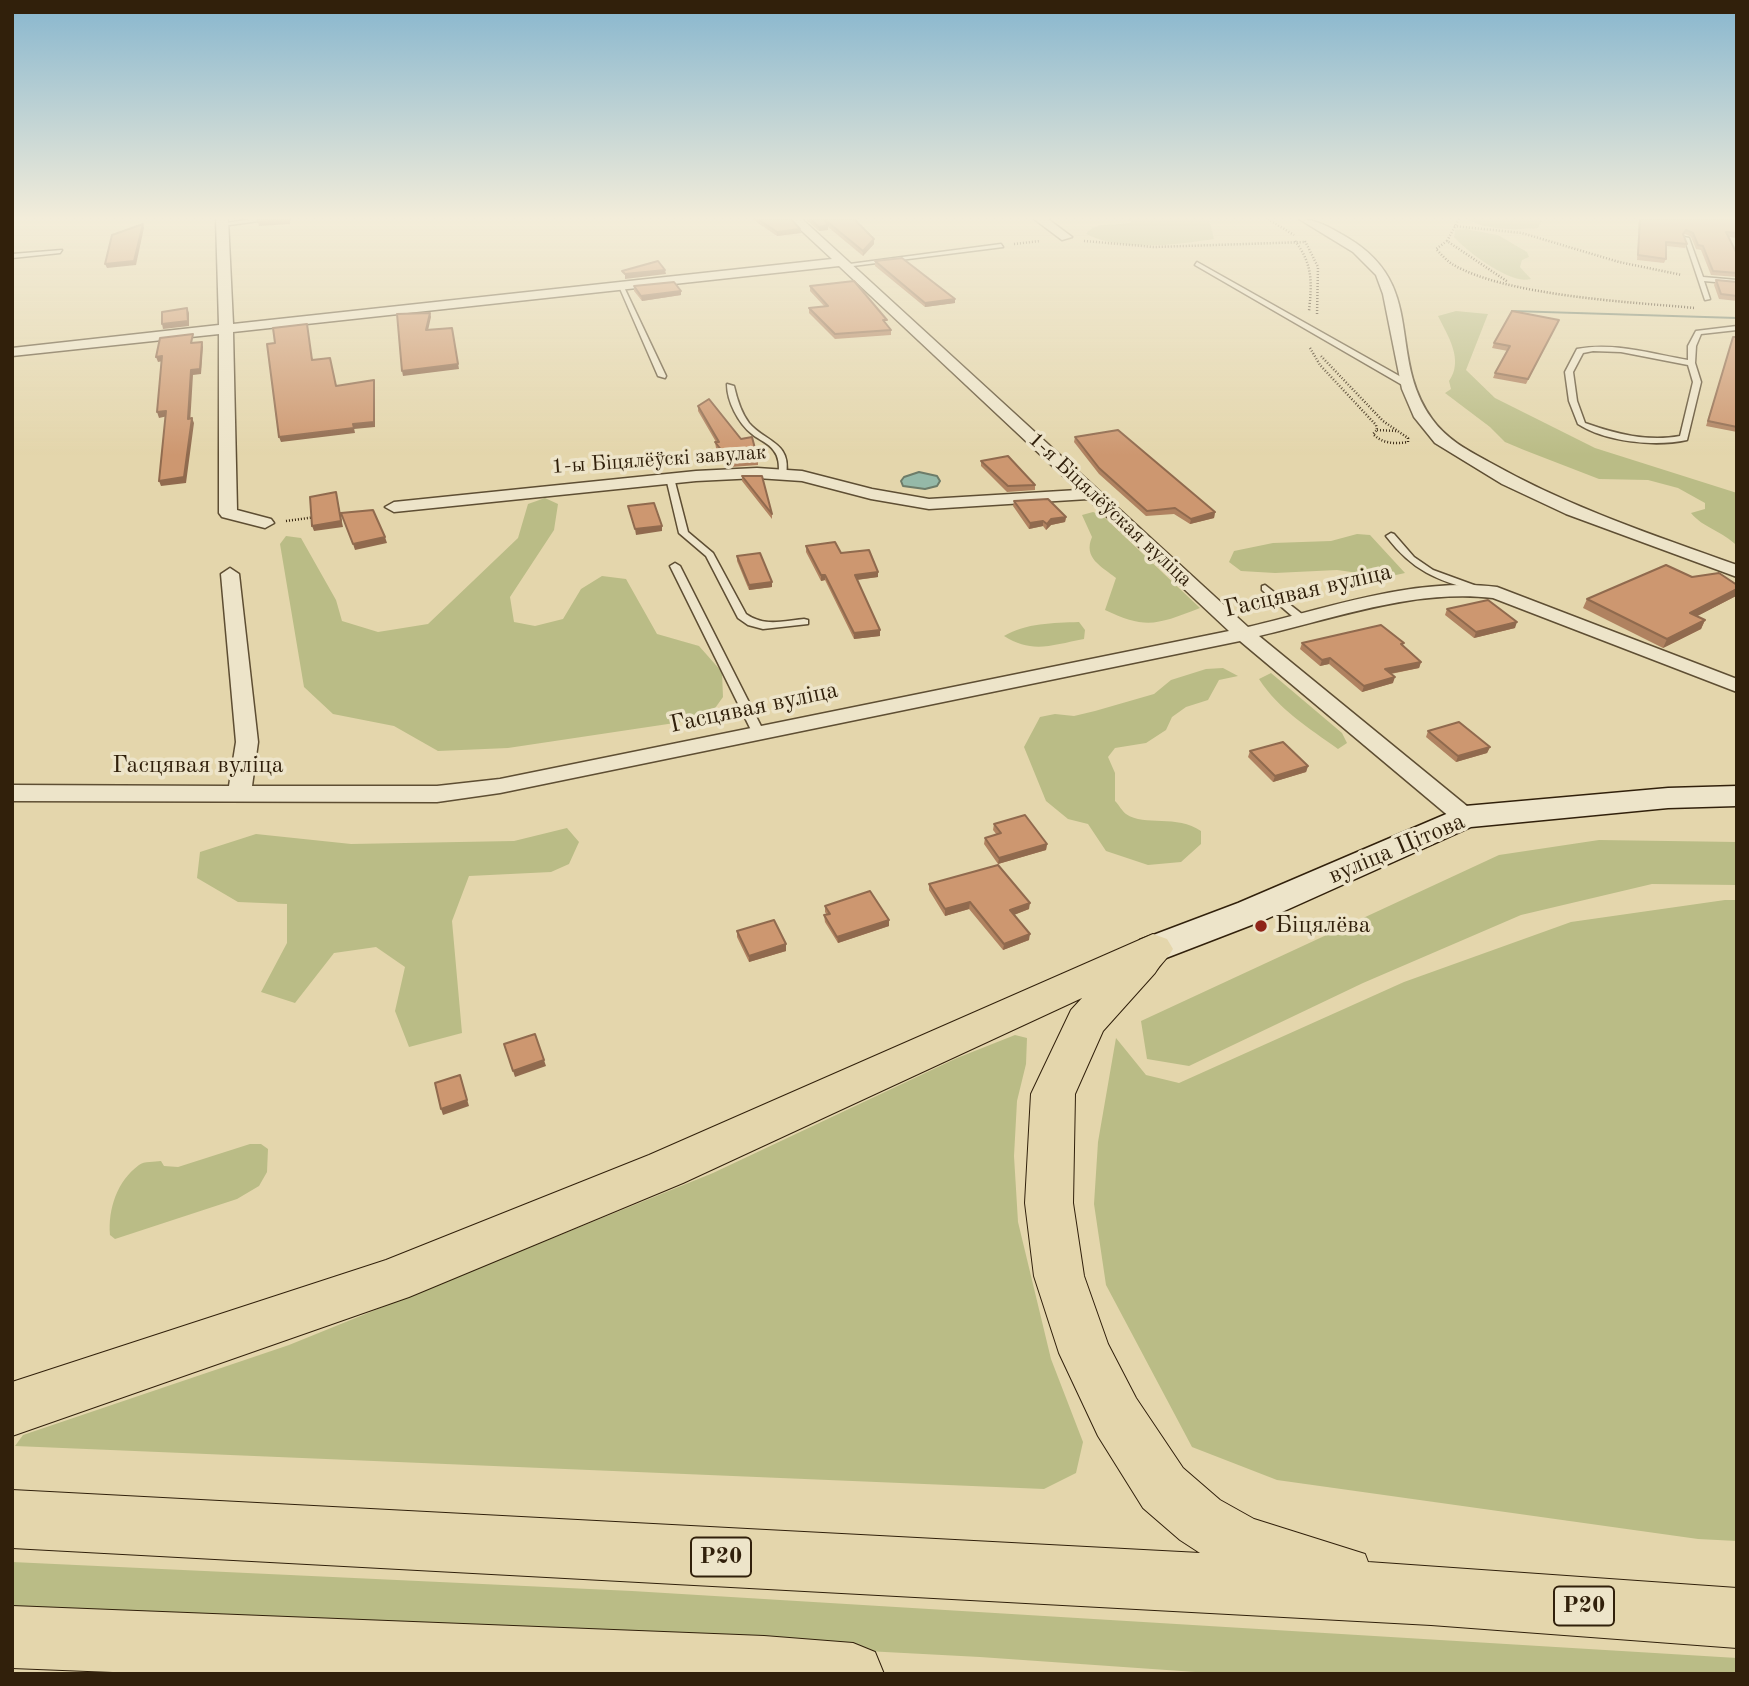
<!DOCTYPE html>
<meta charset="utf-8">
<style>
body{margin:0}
#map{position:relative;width:1749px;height:1686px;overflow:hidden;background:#e4d6ac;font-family:"Old Standard TT",serif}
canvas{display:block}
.frame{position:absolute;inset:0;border:14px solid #31200b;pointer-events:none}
</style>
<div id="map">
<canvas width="1749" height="1686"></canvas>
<div class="frame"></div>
</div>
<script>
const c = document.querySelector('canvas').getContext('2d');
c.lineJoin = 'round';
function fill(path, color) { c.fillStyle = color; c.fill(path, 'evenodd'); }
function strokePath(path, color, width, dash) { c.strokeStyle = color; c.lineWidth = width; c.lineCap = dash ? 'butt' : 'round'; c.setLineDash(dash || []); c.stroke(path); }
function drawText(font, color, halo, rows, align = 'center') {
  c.font = font + ' "Old Standard TT",serif'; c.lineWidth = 7; c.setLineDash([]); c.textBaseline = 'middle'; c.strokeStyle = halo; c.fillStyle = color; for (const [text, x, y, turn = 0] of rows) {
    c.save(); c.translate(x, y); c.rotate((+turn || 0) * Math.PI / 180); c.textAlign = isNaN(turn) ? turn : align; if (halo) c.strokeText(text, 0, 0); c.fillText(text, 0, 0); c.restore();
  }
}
const green = new Path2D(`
 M1129,219H1209L1214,239C1175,245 1123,252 1086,234C1096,220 1116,227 1131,222Z
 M1468,219H1543L1538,228C1517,230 1486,231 1468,219Z
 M1466,229L1498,235L1527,252L1529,257L1522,260L1520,267L1531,279C1511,285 1467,252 1454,237L1455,230Z
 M1456,311L1488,314L1466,370L1495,398L1595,448L1737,493V546C1723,531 1703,528 1691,513L1705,509V503L1678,488L1648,480L1599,479L1524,450L1505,442L1490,427L1445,393L1451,389L1449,381C1464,360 1448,336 1438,316Z
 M545,498L558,504L554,530L510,597L514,622L535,626L563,619L581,589L602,576L626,579L657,634L699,646L722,672L723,697L708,718L508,748L438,751L394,726L333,714L304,687L280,544L286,536L301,538L336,600L342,621L378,632L428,624L518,538L528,504Z
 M1093,512L1103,516L1200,608C1158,624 1147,630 1105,610L1116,578C1101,566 1083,558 1092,537L1082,515Z
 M1357,534L1370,535L1405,573L1387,577L1337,570L1275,573L1241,571L1229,562L1234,551L1273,543L1331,541Z
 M1079,622L1085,630L1084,639C1052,645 1032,654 1004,636C1026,623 1053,623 1079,622Z
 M1223,668L1238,676L1219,680L1208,700L1186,707L1172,717L1166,730L1146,743L1115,748L1108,757L1115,773V801C1119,805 1122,811 1126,814C1145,827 1177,814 1201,831V844L1181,862L1148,865L1106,851L1088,824L1068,819L1046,801L1024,747L1040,717L1055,714L1074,716L1095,711L1154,694L1171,680L1206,669Z
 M1271,673L1342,733L1347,743L1338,749C1309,728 1279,710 1259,679Z
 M567,828L579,842L569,864L551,872L469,876L452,921L462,1033L409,1047L395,1011L405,967L376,947L334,953L295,1003L261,992L287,943V904L238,902L197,878L200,852L256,834L351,844L514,841Z
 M1599,840L1737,842V885L1652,884L1521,915L1363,983L1189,1066L1147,1059L1141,1021L1499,855Z
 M1725,900H1737V1541L1698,1539L1277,1480L1192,1447L1106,1285L1094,1204L1098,1142L1116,1038L1146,1075L1179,1083L1404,982L1571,922Z
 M1015,1035L1027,1038L1026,1064L1017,1101L1014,1156L1018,1222L1051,1359L1083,1442L1076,1473L1044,1489L15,1446L23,1435L289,1345L713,1173L957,1058Z
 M250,1144H261L268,1149L267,1172L259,1186L237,1199L115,1239L110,1235C108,1209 117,1181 139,1165C144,1161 155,1162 161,1161L164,1166L178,1167Z
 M12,1562L632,1591L1737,1658V1674H1224L980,1657L12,1606Z`);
const water = new Path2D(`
 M919,472L937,476L940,481L937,486L925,489L903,486L901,481L904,477Z`);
const stream = new Path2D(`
 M1511,310L1737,317V319L1513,312H1511Z`);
const path = new Path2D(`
 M1268,219L1294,235
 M1459,219L1447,241L1508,282
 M1454,226L1522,233L1619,262L1682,275
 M1084,241L1154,247L1306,242
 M1295,241C1313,264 1312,283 1309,311
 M1305,241L1318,267L1317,315
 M1447,241L1436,249C1441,254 1446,260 1452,264C1506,296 1630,302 1695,308
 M1014,244L1040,241
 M1310,348L1320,365L1376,425L1377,430L1373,434C1383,444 1395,444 1408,442V438L1383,421L1320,355
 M1377,430L1397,431
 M286,521L316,517`);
const service = new Path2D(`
 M252,219H274L222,226L219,224Z
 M1684,237L1689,238L1703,277L1737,280V284L1704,281L1710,299L1705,300Z
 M1001,244L1003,247L845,267L842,265Z
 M62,250L60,253L12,258V254Z
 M1197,262L1410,382L1411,384L1404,386L1195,265Z
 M618,284L623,285L666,376L665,378L658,376Z
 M1737,326V330L1701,334L1696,346L1695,363L1701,382L1687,440C1655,447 1606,442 1578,424L1569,401L1565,372L1577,349C1615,342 1651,354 1688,360V346L1696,331ZM1593,351L1621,352L1688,365L1693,382L1680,436C1648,442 1616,434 1585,423L1577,401L1573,372L1583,353Z
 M727,384L734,386C737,399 741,412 749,423C765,442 792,442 786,475L779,473C779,465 779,457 774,451C769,443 759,440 752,434C738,423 727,401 727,384Z
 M670,475L674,478L688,532L713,553L746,614C765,627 782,621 804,619L808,620V624L763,629L748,625L738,618L706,556L679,533L666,478Z
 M1391,533L1394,534L1414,557L1433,570L1485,589L1480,592L1477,591C1436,580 1413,571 1386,536Z
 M675,563L680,566L765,734L763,736L759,737L753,734L670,566Z
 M1265,585L1307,618V622H1299L1262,590V586Z`);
const minor = new Path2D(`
 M216,219H228L233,324L832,259L789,219H802L1248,627C1329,608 1413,577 1497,587L1737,679V692L1493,598C1414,589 1336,618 1259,636L1473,811L1477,817L1473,823L1465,825L1457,823L1240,641L500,793L437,802L12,801V785L229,786L236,742L221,574L230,568L239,574L258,742L252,786H437L500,779L1229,631L1088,499L929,509L871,499L802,481L757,478L696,481L394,512L385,507L394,502L696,471L757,468L802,471L872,489L929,499L1078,490L839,266L233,332L237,510L271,519L274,523L265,528L222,517L219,513V334L12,356V348L219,325Z
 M1034,219H1048L1072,237L1062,240Z
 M1299,219C1318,219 1332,229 1348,238C1428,286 1386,355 1432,419C1447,440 1469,451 1491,463C1569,507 1653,535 1737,565V577L1566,514L1502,484L1435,443L1414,417L1402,389L1383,294L1376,275L1353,252Z`);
const secondary = new Path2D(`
 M1737,786V806L1668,808L1471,827L1262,921L1166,958L1153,962L1140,958L1135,949L1140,940L1238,903L1465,806L1668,788Z`);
const primary = new Path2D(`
 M1153,934L1167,939L1173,949C1168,958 1161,963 1155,973L1103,1031L1075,1094L1073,1203L1084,1276L1108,1344L1136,1398L1183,1468L1220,1500L1254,1519L1365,1554L1368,1562L1737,1588V1648L1431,1625L12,1548V1490L1200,1553L1180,1540L1143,1508L1098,1436L1059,1353L1034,1276L1025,1203L1031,1094L1071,1010L1082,998L683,1183L409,1297L12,1436V1382L386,1260L649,1155Z
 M12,1606L764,1636L853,1643L875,1652L884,1674H163L12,1668Z`);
const wall = new Path2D(`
 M752,219H791L801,233L777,236Z
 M805,219H854L874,244L863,256L828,227V230L819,231Z
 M1639,219H1737V238L1729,237L1737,255V277L1711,275L1701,250L1696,249L1691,237L1685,234L1684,235L1687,244L1685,248L1666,246V259L1664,263L1637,260Z
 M875,261L955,303L925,307L875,266Z
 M1716,280L1737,282V301L1719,299L1714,285Z
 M634,286L681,291V295L642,301L634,291Z
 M810,286L886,325L891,330V335L835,339L809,313V308L824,306L810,291Z
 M1557,324L1526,384L1493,378L1495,373L1508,351L1492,348L1494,343Z
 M1733,337H1737V432L1706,426Z
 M698,406L758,460V465L731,467L716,448L715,442H716L698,411Z
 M1075,437L1215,512L1214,518L1190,524L1174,514L1146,516L1099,474L1074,442Z
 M981,461L1035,485V490L1007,492L981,466Z
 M742,476L772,514V519L742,481Z
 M1014,501L1066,517L1065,522L1051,525L1046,530L1043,526L1029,529L1013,506Z
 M806,546L841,553L878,572V577L857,580L880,636L854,639L825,580L821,581L806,552Z
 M737,556L772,582V587L749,590L737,561Z
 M1692,577L1737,585V595L1736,596L1697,616L1705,620L1701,629L1663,648L1583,608L1587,599Z
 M1447,609L1515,628L1474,638L1445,615Z
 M1302,643L1404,646L1421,662L1419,668L1391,674L1393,683L1362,692L1329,664L1320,666L1300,649Z
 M1428,731L1490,747L1487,753L1456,762L1426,737Z
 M1250,751L1308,766L1306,772L1273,782L1248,757Z
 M994,824L1047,844L1046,850L998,864L984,844L985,838L997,835L993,830Z
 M929,884L1029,909L1013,915L1029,940L1003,950L969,909L945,916L929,890Z
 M825,906L889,926L838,943L825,922L824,915H827L825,912Z
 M737,931L786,944V951L749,962L737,937Z`);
const shadedWall = new Path2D(`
 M289,219H291L290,224L259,226L258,222Z
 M143,224L144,228L136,265L107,268L105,264Z
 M828,225V230L819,231V227Z
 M800,229L801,233L777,236V232Z
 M874,239V244L863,256V251Z
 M665,270L666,274L625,279V274Z
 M681,291V295L642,301L641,296Z
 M955,299V303L925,307V303Z
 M187,308L189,313V326L163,329L162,324Z
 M430,313L431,317L427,335L426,330Z
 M452,328L459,369L403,376L402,371Z
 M202,342L203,347L201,374L193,375L190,424L188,419L191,370Z
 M162,356L163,361L158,362L156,357Z
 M374,380L375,385V427L354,429L353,424Z
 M166,411L168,416L159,418L157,412Z
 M192,418L194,423L186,483L161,486L159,481Z
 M354,428L355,433L281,442L279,437Z
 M336,492L343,527L314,531L312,526Z
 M1215,512L1214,518L1190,524L1191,519Z
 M1066,517L1065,522L1051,525L1046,530L1047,524L1051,519Z
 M1043,521V526L1029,529L1030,523Z
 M662,526V531L636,535L635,529Z
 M385,537L387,543L355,550L353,544Z
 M878,572V577L855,580V575Z
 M821,575H825V580L821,581Z
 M772,582V587L749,590V585Z
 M1737,589L1736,596L1686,622L1690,613Z
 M1705,620L1701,629L1663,648L1667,639Z
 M1517,622L1515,628L1474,638L1476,632Z
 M880,630V636L854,639V633Z
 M1330,658L1329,664L1320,666L1322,660Z
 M1421,662L1419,668L1383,675L1385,669Z
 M1395,677L1393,683L1362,692L1364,686Z
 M1490,747L1487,753L1456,762L1458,756Z
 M1308,766L1306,772L1273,782L1275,776Z
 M1047,844L1046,850L998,864L999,858Z
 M970,902L969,909L945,916V909Z
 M1030,903L1029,909L1009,917L1010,910Z
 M889,920V926L838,943L837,937Z
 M1030,934L1029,940L1003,950L1004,944Z
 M786,944V951L749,962V956Z
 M544,1060L546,1066L515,1077L513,1071Z
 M460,1075L469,1106L443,1115L441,1109Z`);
const building = new Path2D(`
 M257,219H289L258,222Z
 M758,219H791L800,229L777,232Z
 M810,219H824L828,225L819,227Z
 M824,219H854L874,239L863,251Z
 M1640,219H1737V233L1726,232L1737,254V273L1713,271L1703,246L1698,245L1693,233L1686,230L1683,234L1687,244L1666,242V259L1638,255Z
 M143,224L134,261L105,264L112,235Z
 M902,258L955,299L925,303L875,261Z
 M658,261L665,270L625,274L622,271Z
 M1716,280L1737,282V296L1721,294Z
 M854,281L887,320H883L891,330L835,334L809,308L828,306L810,286Z
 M674,282L681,291L641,296L634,286Z
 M187,308L188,321L162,324V312Z
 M1512,311L1559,320L1528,379L1495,373L1510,346L1494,343Z
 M430,313L426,330L452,328L458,364L402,371L397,314Z
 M307,324L312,360L330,358L336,386L374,380V422L353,424L354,428L279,437L267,344L275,343L273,328Z
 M193,334L191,343L202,342L200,369L191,370L188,419L192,418L184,477L159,481L166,411L157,412L162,356L156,357L160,338Z
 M1733,337H1737V427L1708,421Z
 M709,399L741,439L752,437L758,460L730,461L715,442H719L698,406Z
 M1118,430L1215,512L1191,519L1175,508L1147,511L1099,468L1075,437Z
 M1008,456L1035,485L1008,486L981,461Z
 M742,476H762L772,514Z
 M336,492L341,521L312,526L310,497Z
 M1048,499L1066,517L1051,519L1047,524L1043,521L1030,523L1014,501Z
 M654,503L662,526L635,529L628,506Z
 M373,510L385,537L353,544L341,513Z
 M835,542L841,553L869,550L878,572L855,575L880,630L854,633L825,575H821L806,546Z
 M760,553L772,582L749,585L737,556Z
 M1666,565L1692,577L1719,573L1737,585V589L1690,613L1705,620L1667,639L1587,599Z
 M1488,600L1517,622L1476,632L1447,609Z
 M1381,625L1404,643L1401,644L1421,662L1385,669L1395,677L1364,686L1330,658L1322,660L1302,643Z
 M1459,722L1490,747L1458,756L1428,731Z
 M1283,742L1308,766L1275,776L1250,751Z
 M1025,815L1047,844L999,858L985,838L1001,833L994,824Z
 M998,865L1030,903L1010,910L1030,934L1004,944L970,902L945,909L929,884Z
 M870,891L889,920L837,937L824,915L830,914L825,906Z
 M774,920L786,944L749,956L737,931Z
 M535,1034L544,1060L513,1071L504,1044Z
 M460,1075L467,1100L441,1109L435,1083Z`);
const markers = [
 [1261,926,7,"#8f2418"]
];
const farStreetnames = [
 ["1-ы Біцялёўскі завулак",659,460,-4],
 ["1-я Біцялёўская вуліца",1110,510,43]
];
const shields = [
 [721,1557,60],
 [1584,1606,60]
];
const shieldNames = [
 ["Р20",721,1557],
 ["Р20",1584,1606]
];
const streetNames = [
 ["Гасцявая вуліца",1308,591,-13],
 ["Гасцявая вуліца",754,708,-12],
 ["Гасцявая вуліца",198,766],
 ["вуліца Цітова",1397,849,-23]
];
const poiNames = [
 ["Біцялёва",1275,926]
];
fill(green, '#babc86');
fill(water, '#95b9a8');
strokePath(water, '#6d7c69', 2);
fill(stream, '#6d7c69');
strokePath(service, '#5e4e33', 3);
strokePath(minor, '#5e4e33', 3);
strokePath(secondary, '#31200b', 3);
strokePath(primary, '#31200b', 2);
strokePath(path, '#31200b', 2.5, [1, 2]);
fill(service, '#ede4c9');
fill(minor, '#ede4c9');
fill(secondary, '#ede4c9');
fill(primary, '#e4d6ac');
fill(wall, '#b08260');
fill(shadedWall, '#906a4e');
fill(building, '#cd9770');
strokePath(building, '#906a4e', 2);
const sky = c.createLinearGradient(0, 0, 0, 455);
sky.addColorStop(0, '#87b6ce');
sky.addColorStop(0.48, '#f3edda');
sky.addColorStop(1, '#f3edda00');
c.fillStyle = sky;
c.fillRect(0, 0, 1749, 455);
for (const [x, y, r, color] of markers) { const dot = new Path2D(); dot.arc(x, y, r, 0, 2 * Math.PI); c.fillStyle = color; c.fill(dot); strokePath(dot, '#ede4c9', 2.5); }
drawText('21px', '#31200b', '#ede4c9', farStreetnames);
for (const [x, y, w] of shields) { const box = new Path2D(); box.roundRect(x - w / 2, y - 19.5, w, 39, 5); c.fillStyle = '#ede4c9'; c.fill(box); strokePath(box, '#31200b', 2); }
drawText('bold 23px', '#31200b', null, shieldNames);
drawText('24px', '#31200b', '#ede4c9', streetNames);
drawText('24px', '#31200b', '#ede4c9', poiNames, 'left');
</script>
